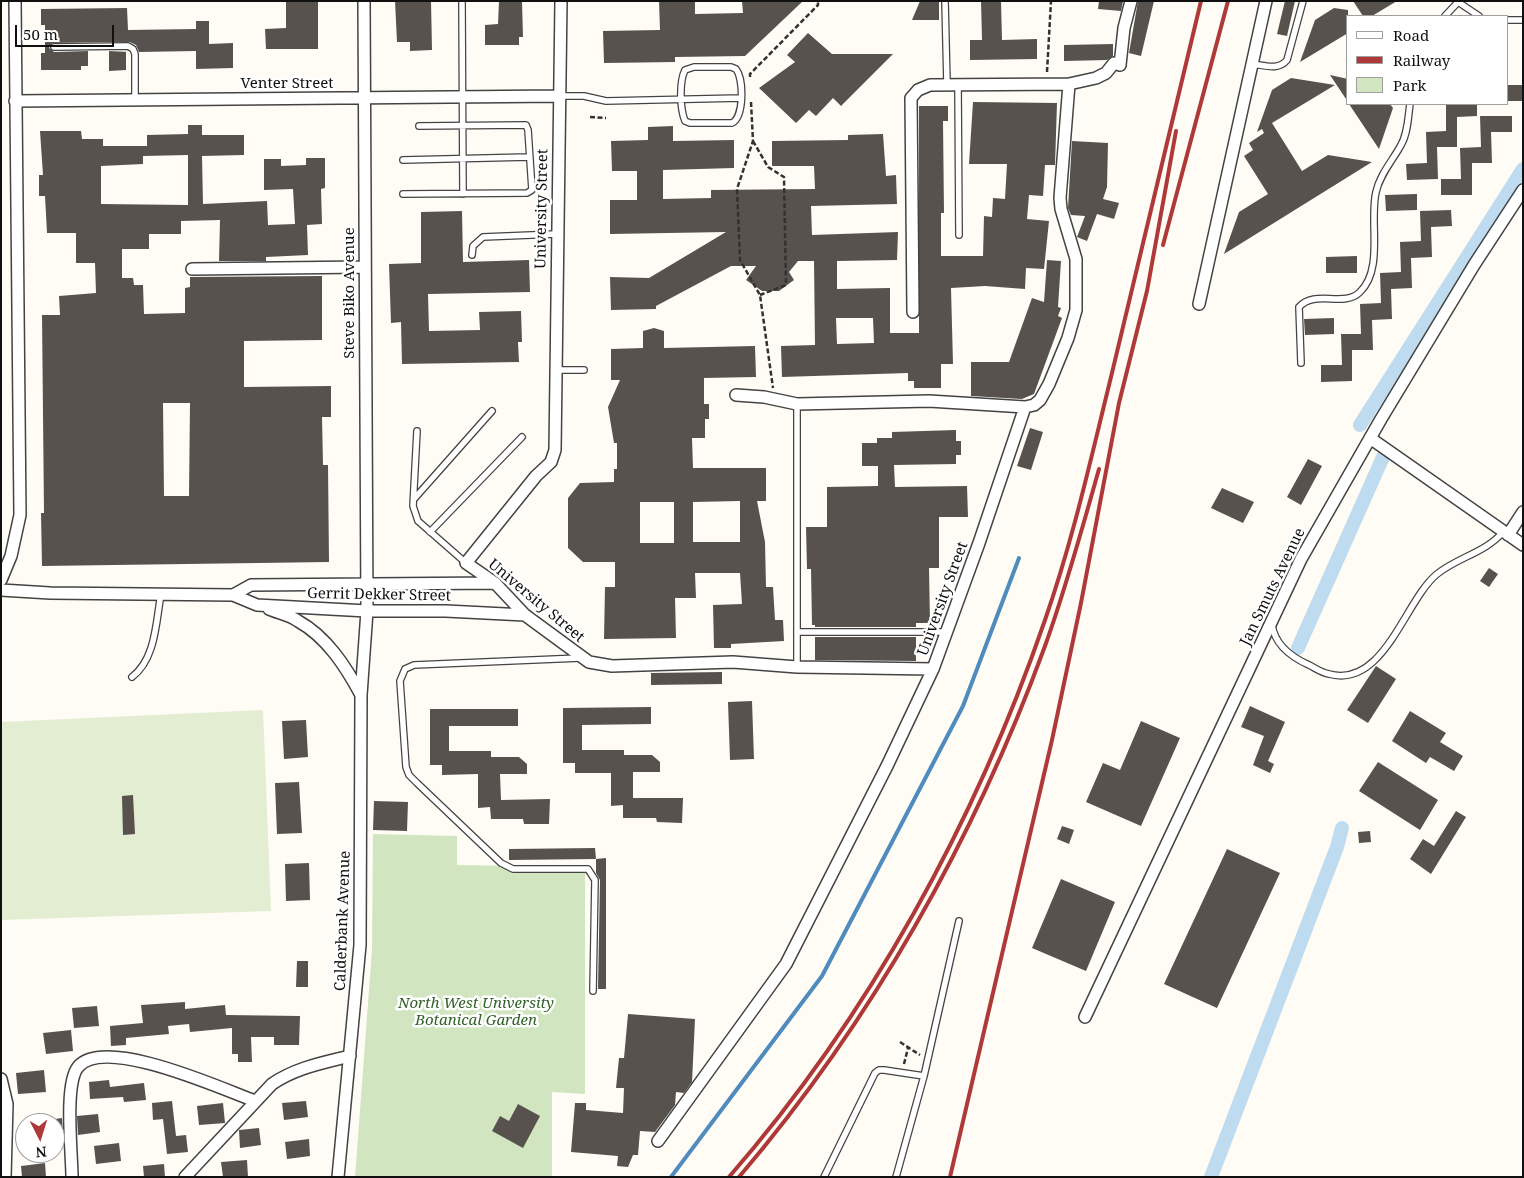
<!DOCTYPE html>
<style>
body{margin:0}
#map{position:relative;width:1524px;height:1178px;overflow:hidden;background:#fefcf5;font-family:"Noto Serif",serif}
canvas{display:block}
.frame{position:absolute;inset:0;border:2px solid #101010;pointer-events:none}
.legend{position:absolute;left:1346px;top:15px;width:162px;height:90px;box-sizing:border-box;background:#fff;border:1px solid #9f9f9f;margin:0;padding:6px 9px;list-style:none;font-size:15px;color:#101010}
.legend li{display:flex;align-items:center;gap:10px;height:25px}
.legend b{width:25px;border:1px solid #9f9f9f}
.north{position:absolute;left:15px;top:1113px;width:50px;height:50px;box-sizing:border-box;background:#fff;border:1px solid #9f9f9f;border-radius:50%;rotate:175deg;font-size:14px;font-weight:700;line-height:20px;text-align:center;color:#101010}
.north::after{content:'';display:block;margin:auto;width:18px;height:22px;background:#af3939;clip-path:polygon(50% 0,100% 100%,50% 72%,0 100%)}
.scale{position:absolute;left:15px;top:25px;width:99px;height:22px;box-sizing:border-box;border:2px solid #101010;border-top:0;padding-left:6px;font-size:15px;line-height:18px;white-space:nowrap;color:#101010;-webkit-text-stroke:4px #fff;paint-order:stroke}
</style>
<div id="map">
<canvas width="1524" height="1178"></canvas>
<div class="frame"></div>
<ul class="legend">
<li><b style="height:6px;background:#fff"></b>Road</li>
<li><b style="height:6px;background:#af3939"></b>Railway</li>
<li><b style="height:14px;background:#d2e5c1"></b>Park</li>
</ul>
<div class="north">N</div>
<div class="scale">50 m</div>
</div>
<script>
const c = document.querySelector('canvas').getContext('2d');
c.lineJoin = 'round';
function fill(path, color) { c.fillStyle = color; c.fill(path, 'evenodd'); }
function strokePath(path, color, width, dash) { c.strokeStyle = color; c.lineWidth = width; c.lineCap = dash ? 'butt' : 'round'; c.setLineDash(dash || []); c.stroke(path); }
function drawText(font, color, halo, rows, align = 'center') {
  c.font = font + ' "Noto Serif",serif'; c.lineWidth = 5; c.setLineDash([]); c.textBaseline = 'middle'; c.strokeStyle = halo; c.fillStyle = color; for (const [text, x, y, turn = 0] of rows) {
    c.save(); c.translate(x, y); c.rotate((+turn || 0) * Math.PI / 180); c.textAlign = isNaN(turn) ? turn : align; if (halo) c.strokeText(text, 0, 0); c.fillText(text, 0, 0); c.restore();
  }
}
const green = new Path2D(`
 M373,834L457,836V865L585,867V1094L552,1092V1176L560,1177H355L372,950Z`);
const pitch = new Path2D(`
 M263,710L271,911L1,920V722Z`);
const stream = new Path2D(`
 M671,1177L822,976L963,706L1019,558`);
const canal = new Path2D(`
 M1360,425L1523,169
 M1298,648L1383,457
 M1211,1177L1337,847L1342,828`);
const building = new Path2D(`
 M286,1H318V49H266L265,29L286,28Z
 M395,1H431L432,50L410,51V42H397Z
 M499,1H522L523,37H519V45H485V25L498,24Z
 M659,1H695V14L743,13L742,1H803L745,56L675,57V62L604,63L603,31L660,30Z
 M920,1H939V20H912Z
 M981,1H1001L1002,40L1037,39V59L970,60V40H982Z
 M1099,1H1123L1121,11L1098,9Z
 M1138,1H1154L1141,56L1129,53Z
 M1285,1H1295L1287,36L1277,34Z
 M1353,1H1397L1372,16H1363Z
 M127,8L128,30L196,29V21H209V44L233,43V68L196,69V51L139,52L136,45L130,42H109L52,43L49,48L54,52L88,51V66H81V70H41V53H45V25H41V9Z
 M1334,8L1348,10V33L1300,62L1315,20Z
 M808,33L832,54H893L841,106L833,98L816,116L809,110L796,123L759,88L795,62L787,55Z
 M1113,44V56L1107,60L1064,61V45Z
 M109,51L129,52H126V70L109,71Z
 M1330,75L1348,79V102Z
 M1291,78L1335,85L1272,123L1302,171L1328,155L1372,162L1224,254L1239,212L1268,194L1244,156L1253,150L1249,143L1264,133L1262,129L1257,132L1272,90Z
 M1508,85H1523V101H1508Z
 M973,102L1057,103L1055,165H1045L1043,196L1029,195L1027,219L1049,221L1044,269L1026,268L1025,289L985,286L951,288L953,364H941V388H914V381H908V373L782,377L781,346L815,345L814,261H798L789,272L794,280L779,291H762L746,280L756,266H731L656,306V309L611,310L610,277L649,278L726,232L610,234V200H637V171H612L611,141L648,140V127L673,126V141L734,140V168L663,170V199L711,198V190L815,189L814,166H772V141L848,140V135L883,134L886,176L896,175L897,204L811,206L812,235L898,232L897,260L837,261V289L890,288V333H919V106H948V121H943L944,213H941V256H983L984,216L992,217L993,198L1005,199L1007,164H969ZM836,318H873L874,343L837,344Z
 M1349,104H1390L1393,108L1379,149Z
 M1446,104H1477V116L1457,117V147H1437L1438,179L1407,180L1406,164L1427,163L1426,132L1446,131Z
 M1480,116H1512V132H1491L1492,163H1472V195H1441V179H1461L1460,148L1481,147Z
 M188,125H202V135H244V155L202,156L203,204L267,201L268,225L295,224L293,189L264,190V159H281V166L306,165V158H325V188L321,189L322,224L307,225L308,255L266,257V261H219L220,220L181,221V234H149V249H122V278H133L134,285H143L144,314L185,313V288L190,287V277L322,276V340L244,341V387L331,386V417H322L323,465H328L329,562L42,566L41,513H44L42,315H60L59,296L96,293L95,263H76V233H47L45,196H39V175H43L40,131H81L82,139H103V146H147V135L188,134ZM188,155V205L101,204V166L143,164V156ZM163,403H190L189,496H164Z
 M1072,141L1108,143L1107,187L1103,199L1119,203L1114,219L1097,214L1087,241L1077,237L1085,216L1071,215L1068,208Z
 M1417,194V210L1386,211L1385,195Z
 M1451,210L1452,226L1431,227L1432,257L1411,258L1412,288L1391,289L1392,319L1372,320L1373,350H1352V381L1321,382V365H1342L1341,334H1361L1360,304L1381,303L1380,273L1401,272L1400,242L1421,241L1420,211Z
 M462,211L463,262L529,260L530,292L428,294L429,331L480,330L479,312L521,311L522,342H518L519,362L402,364L401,322L391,323L389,264L421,263V212Z
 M1357,256V273H1326V257Z
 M1047,260L1061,261L1058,307L1061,308L1058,316L1062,318L1034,394L1022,399L971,396V362H1009L1032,298L1044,302Z
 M1334,318V334L1305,335L1304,319Z
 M654,328L664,331V348L755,346L756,377L704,378V404H709V419H705V438H692L693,468H766V501H757L765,542L766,587H773L775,620H783L784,641L731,644V648H714L713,605L742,604L740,573H695L696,598H675L676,638L604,639L605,587H615V562H583L568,548V498L580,483L614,482V469H617V443H614L608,407L620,380H611V349L643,348V331ZM740,501V542H693V502ZM640,502H674V543H640Z
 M1030,428L1043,432L1031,470L1017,466Z
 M956,430V441H961V455H956V464L894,465L895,487L967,486L968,517H939V568H929L930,623H916V627H815V625H812L811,569H807L806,527H827V487L878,486V466H862V443H877V438H892V432Z
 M1308,459L1322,466L1301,505L1287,497Z
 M1222,488L1254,502L1243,523L1211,508Z
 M1489,568L1498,574L1489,587L1480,581Z
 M815,637H916V661L815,660Z
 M1376,666L1396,679L1368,723L1347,710Z
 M722,672V684L651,685V673Z
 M752,701L754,759L730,760L728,702Z
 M1250,706L1285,722L1268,761L1274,764L1270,773L1253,765L1264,736L1241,727Z
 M651,707V724L582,725V750H624V755H652L660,762V772H633V798H683L682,823L657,822L656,818H623V805L611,806V773H575V763H563V708Z
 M430,709H518V726H449V751H491V757H519L527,764V774H500L501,800L550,799L549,824H524L523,819H491L490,807L478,808V774L442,775V765H430Z
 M1410,711L1446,733L1440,742L1463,756L1454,771L1430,757L1426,763L1392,741Z
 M306,720L308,757L284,759L282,721Z
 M1141,721L1180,738L1141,826L1086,802L1103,763L1120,770Z
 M1378,762L1438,800L1420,830L1359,791Z
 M299,782L302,833L277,834L275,783Z
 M133,795L135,834L123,835L122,796Z
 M374,801L408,802L407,831L373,830Z
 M1456,811L1466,817L1431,874L1410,859L1423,839L1434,846Z
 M1062,826L1074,830L1069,844L1057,839Z
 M1370,831L1371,842L1359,843L1358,832Z
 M595,848L596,859L509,860V849Z
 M1227,849L1280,873L1217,1008L1164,984Z
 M606,858V989H598L600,880L596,873V859Z
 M309,863L310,900L286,901L285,864Z
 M1061,879L1115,902L1086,971L1032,948Z
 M297,961H308V987H296Z
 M185,1002V1009L225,1005L226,1015L300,1016L299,1045H274V1037H251L252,1062H238V1054H232V1028L190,1032L189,1024L168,1026L169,1034L126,1038V1045L111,1046L110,1026L143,1023L141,1005Z
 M97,1006L99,1026L74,1028L72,1008Z
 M628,1014L695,1019L692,1082L684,1093L676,1092L675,1105L655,1132L640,1131L638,1155H633L628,1167L617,1166L618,1156L571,1152L575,1103H586V1110L623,1113L624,1088H616L619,1058H624Z
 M71,1030L73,1051L46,1054L43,1033Z
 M44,1070L46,1092L18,1094L16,1073Z
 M109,1080L110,1087L144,1083L146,1100L124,1102L123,1097L90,1099L89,1082Z
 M172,1101L176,1136L186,1135L188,1152L167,1154L163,1119L153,1120L152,1103Z
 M306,1101L308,1117L284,1120L282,1103Z
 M223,1103L225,1123L199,1125L197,1106Z
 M518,1104L540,1116L523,1148L492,1131L500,1116L509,1121Z
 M98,1114L100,1132L78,1135L77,1116Z
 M62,1118L63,1136L55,1137V1119Z
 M259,1128L261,1145L240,1148L239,1130Z
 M309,1139L310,1156L287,1159L285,1142Z
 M119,1143L121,1161L96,1164L94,1146Z
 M247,1160L248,1177H223L221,1162Z
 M45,1163L46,1177H22L21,1166Z
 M164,1164L165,1177H144L143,1166Z`);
const path = new Path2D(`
 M1047,72L1051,1
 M750,77V74L818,5V1
 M751,102L753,141L737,189L740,260L760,295L773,388
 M590,117L606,118
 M753,141L768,167L784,177L786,285L760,295
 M900,1042L920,1055
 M904,1064L908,1048`);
const service = new Path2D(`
 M462,1L463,194
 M945,1L947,84
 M1458,2L1479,16
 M1445,16L1459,1
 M1508,20H1523
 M54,47L128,46L133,49L135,54V100
 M1252,64C1264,65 1278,71 1287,60L1303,1
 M731,67L736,69C744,80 744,117 732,123H690L685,121C680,109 679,82 685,70L694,67Z
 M958,84L959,235
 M559,96H584L606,101L741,98
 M403,160L529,157
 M403,194L527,193L532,190L528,130L526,125L419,126
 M472,255L473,246L483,237L556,234
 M1301,363L1299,307C1315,289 1344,308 1360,292C1384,269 1369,221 1376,192C1380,174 1393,160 1401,145C1408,133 1408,117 1410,104
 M555,370H584
 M797,404V667
 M417,431L413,506L418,521L466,563
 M414,499L492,411
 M430,532L522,437
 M1272,625C1275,645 1291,657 1309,665C1315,668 1322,673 1329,674C1384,689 1405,600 1437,574C1458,557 1485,553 1503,532
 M798,632H946
 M580,658L414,665L405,669L400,681L406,767L409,775L417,783L501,863L513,869H588L595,880L593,991
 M132,677C156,659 156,621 161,594
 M824,1177L875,1073L879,1070H884L924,1076
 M896,1177L924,1076L959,921`);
const minor = new Path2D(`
 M561,1L555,450L551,462L536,476L466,563L495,583L525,615L589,662L612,666L733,662L797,667L933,669L979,543L1025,407
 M15,101L559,96
 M192,269L365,267
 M1199,304L1266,1
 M913,312L911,98L918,90L930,85L1069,84L1096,78L1106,73L1114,63L1120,65L1124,28L1131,1
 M736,395L764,397L797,404L929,401L1025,407L1034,405L1040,400L1049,384L1068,338L1076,310V259L1061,209L1060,198L1069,84
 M1370,438L1523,545
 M1508,535L1523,512
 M1,580L11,556L20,515L15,1
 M1,590L50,593L233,595L257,605L367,611H446L525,615
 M233,595L251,585L495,583
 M269,609C278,613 290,615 298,621C327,637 346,667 361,695
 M1085,1017L1301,559L1381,419L1474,265L1523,190
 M1,1079L7,1104L5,1177
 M658,1141L786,964L887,766L933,669
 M72,1177C72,1154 64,1084 78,1067C104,1035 222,1089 255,1101
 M185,1177L272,1084C295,1068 322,1063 350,1056
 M338,1177L360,945L361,695L367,611L364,1`);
const rail = new Path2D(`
 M1163,245L1228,1
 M729,1177C869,1016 976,821 1045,620C1073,540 1091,458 1111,377C1142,252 1170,126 1201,1
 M739,1177C872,1021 975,838 1045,646C1066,588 1082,529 1099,469
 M950,1177L1052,740L1081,603L1119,403L1147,291L1176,131`);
const streetNames = [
 ["Venter Street",287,84],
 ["University Street",542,209,-89],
 ["Steve Biko Avenue",350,293,-90],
 ["Jan Smuts Avenue",1273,587,-64],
 ["Gerrit Dekker Street",379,595,1],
 ["University Street",943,599,-70],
 ["University Street",536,601,40],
 ["Calderbank Avenue",343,921,-88]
];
const parkNames = [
 ["North West University",476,1004],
 ["Botanical Garden",476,1021]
];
fill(green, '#d2e5c1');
fill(pitch, '#e3edd2');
strokePath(stream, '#4f8cbd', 4);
strokePath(canal, '#bfdbef', 14);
fill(building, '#58524e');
strokePath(service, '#434343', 8);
strokePath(minor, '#434343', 14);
strokePath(path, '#323232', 2.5, [5, 2.5]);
strokePath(service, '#fff', 5.5);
strokePath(minor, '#fff', 11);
strokePath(rail, '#af3939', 4);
drawText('15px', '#101010', '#fff', streetNames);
drawText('italic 15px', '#316128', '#fff', parkNames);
</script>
